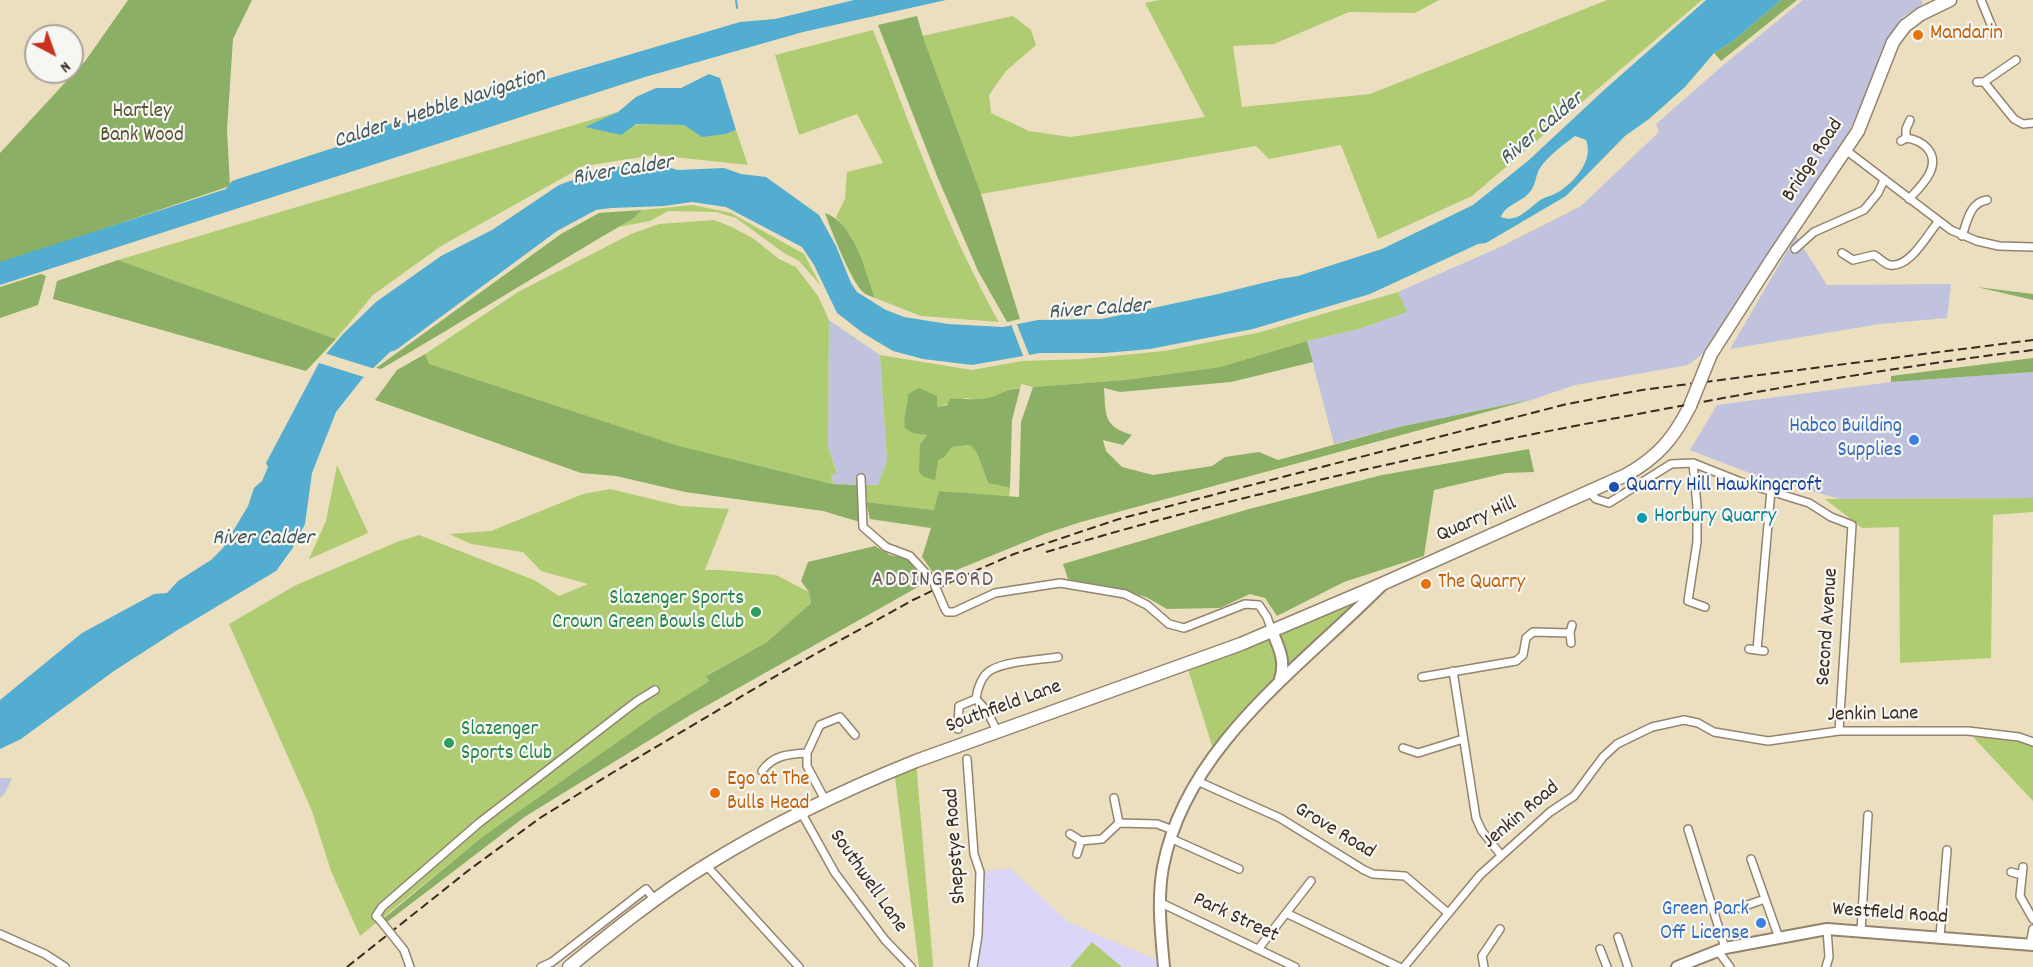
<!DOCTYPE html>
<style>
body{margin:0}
#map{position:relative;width:2033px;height:967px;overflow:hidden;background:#ecdfbf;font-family:Dekko,sans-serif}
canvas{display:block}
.north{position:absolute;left:24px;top:24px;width:60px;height:60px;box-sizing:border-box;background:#f6f6f2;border:2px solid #aba49d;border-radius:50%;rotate:139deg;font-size:16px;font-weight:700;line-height:24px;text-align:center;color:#3b2a1e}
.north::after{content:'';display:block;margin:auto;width:21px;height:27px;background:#c8321e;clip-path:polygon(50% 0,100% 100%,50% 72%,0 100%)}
</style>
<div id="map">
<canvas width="2033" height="967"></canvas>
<div class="north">N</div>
</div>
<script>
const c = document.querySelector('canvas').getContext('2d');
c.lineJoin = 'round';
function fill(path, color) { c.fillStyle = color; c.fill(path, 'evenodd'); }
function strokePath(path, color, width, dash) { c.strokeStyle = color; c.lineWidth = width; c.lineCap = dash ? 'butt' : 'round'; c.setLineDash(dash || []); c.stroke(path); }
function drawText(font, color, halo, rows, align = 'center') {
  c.font = font + ' Dekko,sans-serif'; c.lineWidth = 4.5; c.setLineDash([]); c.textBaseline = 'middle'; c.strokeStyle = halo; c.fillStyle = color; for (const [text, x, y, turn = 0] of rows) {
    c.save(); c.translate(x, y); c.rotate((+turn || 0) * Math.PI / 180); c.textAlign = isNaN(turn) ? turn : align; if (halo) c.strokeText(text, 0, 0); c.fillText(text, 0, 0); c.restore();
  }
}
const built = new Path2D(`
 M1010,868L1068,922L1164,963V967H973L980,872Z`);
const industrial = new Path2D(`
 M1803,0H1921L1923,4L1903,17L1884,45L1869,88L1850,129L1709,349L1688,365L1575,385L1534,399L1399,427L1334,444L1307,341L1359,329L1406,312L1398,292L1498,248L1581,206L1659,132L1656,124L1721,67Z
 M1796,236L1827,285L1951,284L1947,318L1880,324L1730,349Z
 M829,320L880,355L887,460L878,485L834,484L831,475L837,472L828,447Z
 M2033,372V498L1840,499L1752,474L1690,450L1717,405L1891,382Z
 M0,778H12L5,793L0,798Z`);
const green = new Path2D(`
 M1159,0H1439L1415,13L1349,12L1274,44L1233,46L1242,107L1370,94L1607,0H1702L1472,196L1378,239L1341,145L1269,159L1256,146L981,194L922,36L1013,16L1031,30L1036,45L1006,71L989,95L991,113L1029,131L1070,137L1205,117L1145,3Z
 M873,30C912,129 947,230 999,322L921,316L875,298L851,236L836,217L845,199L847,172L883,163L857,114L799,135L775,55Z
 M618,112L586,127C618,125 649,123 681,125C701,126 716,137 736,130L748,165L655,155L584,166L441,246L373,295L336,339L118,260Z
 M693,205L731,213L804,254L821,286L799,261L784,253L736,218L716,212L668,211L650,221L618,227L634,218L642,210Z
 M714,220L732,227L754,239L779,259L796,267L818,296L829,320L828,447L837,473L831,476L834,484L676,445L428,364L425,354L518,292L631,234L659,224Z
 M1398,292L1407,312L1359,329L1307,341L1220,367L1125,380L1033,387L1021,384L1020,389L1013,388L992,397L979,400L966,398L937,407L908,394V407L927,435L920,444V457C937,460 942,460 952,447L970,445L977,453L988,483L1010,488L1009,498L940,491L935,510L866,502L865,485H878L887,460L880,355L972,370L1022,361L1082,359L1164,351L1261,332Z
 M337,465L368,533L309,559L326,521Z
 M610,489L681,506L729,509L705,570H721L776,575L809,592L811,603L767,642L707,675L709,681L657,714L482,837L360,936L331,871L312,811L229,624L296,585L397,542L419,535L534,580L559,596L588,584L541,571L523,552L471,544L449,534L491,531L583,494Z
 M2033,498V512L1993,515L1991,658L1900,663L1899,527L1862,528L1825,499Z
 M1382,584L1215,755L1186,663Z
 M1973,737L2018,740L2033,746V801Z
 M916,761L932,952L933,967H919L894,769Z
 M1092,942L1122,967H1070Z`);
const forest = new Path2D(`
 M128,0H252L233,39L227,130L230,186L0,264V153L86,60Z
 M1781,0H1797L1721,61L1714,53L1733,41Z
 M917,16L924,40L981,194L1020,319L1007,322L978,271L937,176L878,25Z
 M642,210L634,218C549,267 466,320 381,369L376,368L561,234L599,213Z
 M825,213C854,222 865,271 875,298C871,296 866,295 863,292C851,281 831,230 825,213Z
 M118,260L336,339L306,371L53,299L57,281Z
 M41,274L46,276L38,305L0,318V287Z
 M1977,287L2033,294V300Z
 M1307,341L1313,362L1231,382L1120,392L1104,388C1106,416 1103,426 1132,435L1123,445L1103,440L1106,451L1122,467L1153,475L1212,466L1225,457L1259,452L1278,460L1399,427L1534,399L1081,522L1047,533L937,578L922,557L931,528L870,519L866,502L934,510L939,491L1019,497L1021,422L1033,387L1125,380L1220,367Z
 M425,354L429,364L676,445L833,484L857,485L860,522L823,511L685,492L616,476L581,473L375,400L397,370Z
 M2033,358V372L1891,382V376Z
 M919,388L937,396V407L947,405L950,399C964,398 978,401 991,397C1002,394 1008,387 1020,389L1012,420L1010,488L988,483L977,453L970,445L952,447L944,457L938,460L935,480L924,477L919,472L920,444L927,435L913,433L905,428C903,415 908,407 908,394Z
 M1529,449L1534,472L1506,473L1434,490L1424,556L1344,582L1277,616L1265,598L1250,594L1220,608L1167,609L1146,597L1068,579L1063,564L1249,509L1382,475Z
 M875,546L890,555L908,559L925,583L692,714L526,816L387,922L384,918L482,837L657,714L709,681L706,676L767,642L811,603L809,592L801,581L808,562Z`);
const water = new Path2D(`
 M854,0H946L803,32L645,77L0,285V262L226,189L232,181L373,135L384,124L409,123L557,76L740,22L775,19Z
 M1706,0H1781L1733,41L1714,53L1685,87L1649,119L1625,136L1566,196L1486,243L1478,244L1370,294L1253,329L1150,349L1105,353H1040L972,365L923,359L893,351L863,333L837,313L814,265L802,247L726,207L692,202L664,206L611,208L596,210L557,231L396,350L390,352L362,379L336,412L312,473L305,524L292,549L276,571L176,631L114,671L21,739L0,749V700L82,633L154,594L167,593L178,581L211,560L223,548L248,506L254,488L262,481L268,467L266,463L320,361L343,334L376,302L441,256L492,230L559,185L576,179L597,169L638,165H661L678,170L724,168L741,174L766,177L819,215L836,246L851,283L857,292L886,310L904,317L948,324L1003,327L1038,320L1102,319L1218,294L1279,279L1298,276L1382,249L1473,205L1529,160L1604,90ZM1575,136L1586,140C1594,160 1575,181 1560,191C1554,195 1548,196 1542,199C1529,207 1518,224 1501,217C1505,205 1520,203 1529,193C1536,186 1535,176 1540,168C1548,156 1564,144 1575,136Z
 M709,74L720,78L736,130L725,134L702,137L684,125L636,124L621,135L585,127L618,112L636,97L656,88H681Z`);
const pier = new Path2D(`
 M1016,322L1030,357L1024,358L1011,324Z
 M324,353L375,369L367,378L316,362Z`);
const stream = new Path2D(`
 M736,0L737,8`);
const minor = new Path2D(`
 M1981,0L1992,27
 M1977,82H1984L2016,60
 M1984,82L2014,119L2023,124L2033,123
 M1906,138V129L1910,120
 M1901,141L1906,138C1915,139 1922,142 1928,149C1942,167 1921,186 1909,199
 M1847,151L1951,230L1977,241L1999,246L2033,247
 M1962,236C1967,222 1970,202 1987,200
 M1795,249L1814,232L1864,210L1878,193L1884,180
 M1842,253L1853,260L1874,255C1880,258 1884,264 1890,265C1910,268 1927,235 1938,222
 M1693,463L1697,506V542L1688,601L1705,607
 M861,478L863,527L886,547L910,556L933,581
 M1589,492L1596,499L1609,503L1671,464L1693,463L1741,482L1809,503L1831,517L1852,525L1839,731
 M945,609L947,612H954L995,593L1060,583L1125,594L1147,605L1169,624L1184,628L1245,604L1259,605L1267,617L1272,631
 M1571,643L1570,633L1572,625
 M1749,649L1764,651
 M1757,650L1771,490
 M1453,671L1476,818L1482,831L1501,855
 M1422,677L1516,661L1523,655L1526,638L1533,632L1570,633
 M958,729L959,706L976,699
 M997,731L987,711L976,699C977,689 982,675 991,670C1007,661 1039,660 1058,657
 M1403,748L1418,753L1463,739
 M807,753V766L825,800
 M967,759L974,854L980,872L978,935L973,967
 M762,771C773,755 789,754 807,753L820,725L840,717L855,735
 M1197,781L1280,818L1364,870L1373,874L1405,876L1448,913
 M1114,798L1119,823
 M801,812L835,873L885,940L911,967
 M1688,829L1725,948
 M1070,834L1081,841L1102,839L1119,823L1157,824L1173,830
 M1170,838L1239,869
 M1077,854L1081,841
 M1751,859L1779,938
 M706,865L799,967
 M2023,867L2020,896L2033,919
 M2011,872L2022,875
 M1159,902L1295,967
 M1739,908L1765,899
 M1286,913L1399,967
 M380,920L376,916L382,907L479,823L637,701L655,690
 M1861,931L1868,815
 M0,934L45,954L65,967
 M1618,937L1628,967
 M1940,937L1947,850
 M2030,944L2033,929
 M1259,948L1311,881
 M1600,949L1607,967
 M404,950L410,967
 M1718,951L1730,967
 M541,967L552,962L646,889L655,900
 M1404,967L1480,875L1550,812L1574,796L1603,757L1617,744L1652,727L1684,720L1698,723L1714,732L1768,741L1839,731H1968L2019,737L2033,742
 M1484,967L1482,956L1500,929
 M1826,967L1829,957L1827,929`);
const secondary = new Path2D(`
 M1272,631C1279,648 1286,661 1280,679
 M1164,967C1161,934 1157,900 1163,867C1186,746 1301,667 1382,585
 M1677,967L1725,948L1827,929L2033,945`);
const trunk = new Path2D(`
 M1711,354L1774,256L1858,131L1893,42L1905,26L1921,14L1950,0
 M569,967C613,931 659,894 708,864C774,823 844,790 916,761L1241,644L1382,584L1626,475C1658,457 1674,438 1690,406`);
const rail = new Path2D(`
 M1046,552C1241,494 1439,451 1638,414C1769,389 1900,366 2033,350
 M347,967L469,870L540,818L612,773L781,673L913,600L959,578L1014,554L1119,519L1567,404L1642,390L2033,340`);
const minorBridge = new Path2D(`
 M933,581L945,609
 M380,920L404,950`);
const trunkBridge = new Path2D(`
 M1690,406L1711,354`);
const markers = [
 [1918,35,6,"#e8710a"],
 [1914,440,6,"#3f7fe0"],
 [1614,487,6,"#1a4fb4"],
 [1642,518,6,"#0f9aa8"],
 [1426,584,6,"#e8710a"],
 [756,612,6,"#2e9e5b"],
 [449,743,6,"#2e9e5b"],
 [715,793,6,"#e8710a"],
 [1761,923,6,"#3f7fe0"]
];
const foodNames = [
 ["Mandarin",1930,35],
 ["The Quarry",1438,584],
 ["Ego at The",727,781],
 ["Bulls Head",727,805]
];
const parkNames = [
 ["Hartley",142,113],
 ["Bank Wood",142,137]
];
const streetNames = [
 ["Bridge Road",1814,161,-57],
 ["Quarry Hill",1477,521,-24],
 ["Second Avenue",1829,627,-86],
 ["Southfield Lane",1004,708,-20],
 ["Jenkin Lane",1873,716,-1],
 ["Jenkin Road",1522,816,-40],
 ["Grove Road",1334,832,31],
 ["Shepstye Road",957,846,-94],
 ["Southwell Lane",867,882,55],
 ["Westfield Road",1890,915,4],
 ["Park Street",1235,919,25]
];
const shopNames = [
 ["Habco Building",1902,428],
 ["Supplies",1902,452],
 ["Green Park",1749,911],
 ["Off License",1749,935]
];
const transitNames = [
 ["Quarry Hill Hawkingcroft",1626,487]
];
const cultureNames = [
 ["Horbury Quarry",1654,518]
];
const leisureNames = [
 ["Slazenger Sports",744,600],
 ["Crown Green Bowls Club",744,624],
 ["Slazenger",461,731,"left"],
 ["Sports Club",461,755,"left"]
];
const waterNames = [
 ["Calder & Hebble Navigation",440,110,-18],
 ["River Calder",1543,130,-40],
 ["River Calder",623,172,-9],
 ["River Calder",1099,311,-4],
 ["River Calder",263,540]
];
const neighbourhoodNames = [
 ["ADDINGFORD",933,582]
];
fill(built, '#dbd6f7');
fill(industrial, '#c1c2dd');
fill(green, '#afcc73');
fill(forest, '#8bb065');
fill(water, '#53add0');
fill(pier, '#ecdfbf');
strokePath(stream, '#53add0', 2);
strokePath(minor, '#94846e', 10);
strokePath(secondary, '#94846e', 14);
strokePath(trunk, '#94846e', 15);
strokePath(minor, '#fff', 7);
strokePath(secondary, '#fff', 10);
strokePath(trunk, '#fff', 12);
strokePath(rail, '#3b2a1e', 2, [9, 4.5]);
strokePath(minorBridge, '#94846e', 10, []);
strokePath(trunkBridge, '#94846e', 15, []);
strokePath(minorBridge, '#fff', 7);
strokePath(trunkBridge, '#fff', 12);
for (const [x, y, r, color] of markers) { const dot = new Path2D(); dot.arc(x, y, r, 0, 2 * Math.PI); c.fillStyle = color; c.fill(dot); strokePath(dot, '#f6f6f2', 2); }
drawText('21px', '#c56008', '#f6f6f2', foodNames, 'left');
drawText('21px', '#585233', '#f6f6f2', parkNames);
drawText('21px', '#3b2a1e', '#f6f6f2', streetNames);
drawText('21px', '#366cbe', '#f6f6f2', shopNames, 'right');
drawText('21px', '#164399', '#f6f6f2', transitNames, 'left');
drawText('21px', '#0d838f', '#f6f6f2', cultureNames, 'left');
drawText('21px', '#27864d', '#f6f6f2', leisureNames, 'right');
drawText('italic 22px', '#43585c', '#f6f6f2', waterNames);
c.letterSpacing = '1.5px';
drawText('22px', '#6d5b61', '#f6f6f2', neighbourhoodNames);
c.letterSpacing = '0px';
</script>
